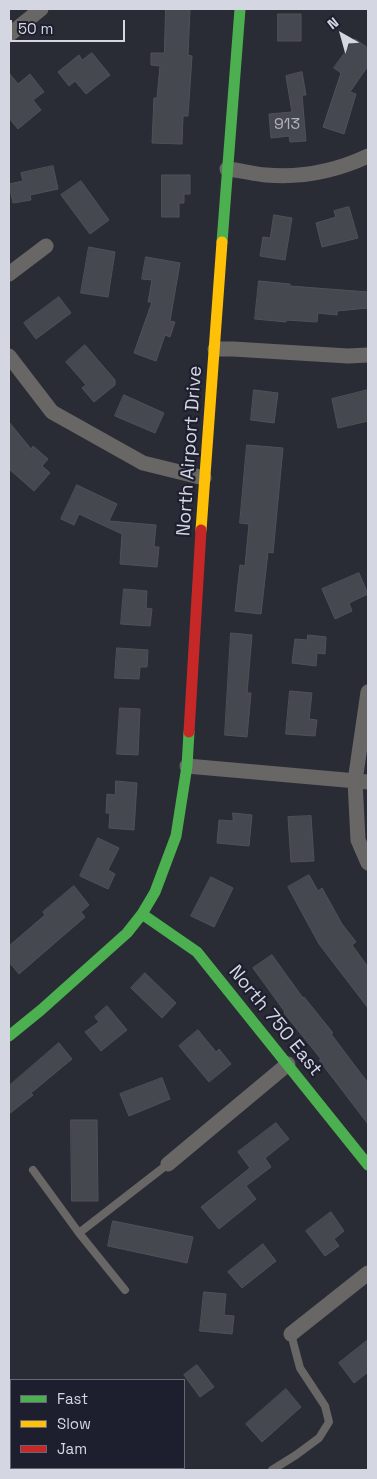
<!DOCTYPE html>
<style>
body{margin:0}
#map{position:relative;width:377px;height:1479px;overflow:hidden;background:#2a2c35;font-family:"Space Grotesk",sans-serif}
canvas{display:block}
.frame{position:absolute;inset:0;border:10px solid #d4d6e2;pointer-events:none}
.legend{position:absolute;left:10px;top:1379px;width:175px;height:90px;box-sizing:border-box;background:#1d1f2f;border:1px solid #666877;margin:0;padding:6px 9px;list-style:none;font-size:15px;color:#d4d6e2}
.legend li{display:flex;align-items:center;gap:10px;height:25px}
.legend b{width:25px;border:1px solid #666877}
.north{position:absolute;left:317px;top:10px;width:50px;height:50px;-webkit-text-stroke:4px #1d1f2f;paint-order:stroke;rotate:322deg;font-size:14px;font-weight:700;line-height:20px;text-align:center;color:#d4d6e2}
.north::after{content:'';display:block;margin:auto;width:18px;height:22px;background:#d4d6e2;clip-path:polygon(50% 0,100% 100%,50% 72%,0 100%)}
.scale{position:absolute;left:10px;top:20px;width:115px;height:22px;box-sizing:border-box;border:2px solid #d4d6e2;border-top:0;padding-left:6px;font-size:15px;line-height:18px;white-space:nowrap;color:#d4d6e2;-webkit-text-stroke:4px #1d1f2f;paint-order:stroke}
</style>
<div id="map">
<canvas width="377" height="1479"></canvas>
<div class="frame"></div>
<ul class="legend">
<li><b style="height:6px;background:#4caf50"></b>Fast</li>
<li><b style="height:6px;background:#ffc107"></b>Slow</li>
<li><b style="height:6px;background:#c62828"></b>Jam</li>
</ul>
<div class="north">N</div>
<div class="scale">50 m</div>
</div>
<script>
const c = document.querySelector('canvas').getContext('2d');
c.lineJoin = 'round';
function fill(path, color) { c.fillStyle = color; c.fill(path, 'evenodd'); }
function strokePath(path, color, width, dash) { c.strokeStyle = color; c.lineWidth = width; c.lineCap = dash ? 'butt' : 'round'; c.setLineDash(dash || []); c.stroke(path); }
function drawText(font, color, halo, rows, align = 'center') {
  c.font = font + ' "Space Grotesk",sans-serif'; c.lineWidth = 4.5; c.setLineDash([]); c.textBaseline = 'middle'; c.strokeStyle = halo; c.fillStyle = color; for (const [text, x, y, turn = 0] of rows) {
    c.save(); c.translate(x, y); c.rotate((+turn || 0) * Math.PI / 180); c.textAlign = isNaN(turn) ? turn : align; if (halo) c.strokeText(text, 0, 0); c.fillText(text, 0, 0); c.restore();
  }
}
const building = new Path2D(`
 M166,9H190L188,55L192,56L188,116H183L182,144L152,143L154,98H157L160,66L151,65V53H164Z
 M278,14H301V41H278Z
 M355,39L368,48V66L350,92L356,94L344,134L323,127L341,73L334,68Z
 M92,53L110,75L86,94L75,81L69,86L58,72L79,55L82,60Z
 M302,72L306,95H302L306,141L290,142L289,136L271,138L269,114L292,112L286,76Z
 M9,73L18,84L30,74L44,92L33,100L41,110L18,129L9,118Z
 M53,166L58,189L30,195L31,200L13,203L9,184L23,181L21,173Z
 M162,175H190V194H184V203H179V217H162Z
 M81,181L109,220L90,234L61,195Z
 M349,207L358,238L322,247L316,223L336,217L334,211Z
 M274,215L292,218L285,260L260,256L263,237L270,238Z
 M89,247L115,252L108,297L81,293Z
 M146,257L180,263L170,321L175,322L170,337L165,335L156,361L134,353L152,302H148L152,280L142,279Z
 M259,281L290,284V286L368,292V308L337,311V315L318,313L317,322L286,320V322L255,319Z
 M59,297L71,313L36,339L24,323Z
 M85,345L115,380V385L94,402L82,388L86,385L66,362Z
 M254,390L278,393L274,423L251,420Z
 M368,390V421L338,428L332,399Z
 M124,395L164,413L155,433L115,416Z
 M9,422L31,449L33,446L48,459L42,466L50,473L34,491L9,469Z
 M247,445L283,448L273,553L268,552L261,614L235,611L240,565L245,566L249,524L240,523Z
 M77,485L117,504L109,521L156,525L154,547H159L157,567L120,564L122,534L79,514L74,525L61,519Z
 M359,573L368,594L349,603L352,611L335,619L322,589Z
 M124,589L147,591L146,608L152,609L150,626L121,624Z
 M231,633L252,635L247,693H251L247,737L225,735Z
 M308,635L326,637L325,654L317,653L316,666L292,663L295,639L307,640Z
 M117,648L148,650L147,667H140L139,679L115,678Z
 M290,691L312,693L309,719L317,720L315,736L286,734Z
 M120,708L140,709L138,755L117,754Z
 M116,781L137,783L134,830L109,828L110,813H106L107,794L115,795Z
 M233,813L252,815L249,846L217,843L219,820L233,821Z
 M311,816L314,861L291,862L288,817Z
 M98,838L119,848L108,870L115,874L108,889L80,876Z
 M309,875L318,891L322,888L342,924L356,942L352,945L368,967V1008L319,944L288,887Z
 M211,877L233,888L214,927L191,916Z
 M74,886L89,905L81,912L85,917L19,974L9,962V946L45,915L43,912Z
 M272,955L303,998L304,997L333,1033L331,1034L368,1083V1124L319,1060L321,1059L284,1013L285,1012L253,968Z
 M145,973L176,1003L162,1018L131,988Z
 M107,1006L127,1030L101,1051L85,1032L99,1022L95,1017Z
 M198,1030L216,1052L219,1049L231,1064L209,1082L179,1046Z
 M59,1043L72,1059L31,1093L33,1095L9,1114V1086Z
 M162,1078L170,1099L129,1116L120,1094Z
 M71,1120H97L98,1201H72Z
 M276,1123L289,1139L265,1158L271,1167L246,1186L256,1199L219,1229L201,1207L250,1168L238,1152Z
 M331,1212L344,1231L334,1239L339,1246L325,1256L306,1231Z
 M113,1221L193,1237L187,1263L108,1246Z
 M263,1244L276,1261L242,1288L228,1272Z
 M204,1292L226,1294L224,1315L234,1316L232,1334L200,1331Z
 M368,1340V1372L354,1383L339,1363Z
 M197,1365L214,1387L200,1397L184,1375Z
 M286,1389L301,1407L262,1442L246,1424Z`);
const lane = new Path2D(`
 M33,1170L79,1233L168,1164
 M79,1233L125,1290
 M272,1470L296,1455L319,1438L329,1422L325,1406L300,1368L291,1334`);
const street = new Path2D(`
 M9,35L41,9
 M227,169C240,170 253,174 266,175C301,178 336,171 368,156
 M9,274L46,246
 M215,349H233L348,356L368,355
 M9,356L52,412L143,463L204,478
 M368,692L355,781L358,840L368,863
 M187,766L368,782
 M168,1164L288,1064
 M291,1334L368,1273`);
const fast = new Path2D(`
 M222,242L240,9
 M142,914L197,952L368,1165
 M9,1036L41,1010L127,933L142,914L155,892L176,836L187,766L189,732`);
const slow = new Path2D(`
 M201,530L222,242`);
const jam = new Path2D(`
 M189,732L201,530`);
const numberNames = [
 ["913",287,125]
];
const streetNames = [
 ["North Airport Drive",190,451,-86],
 ["North 750 East",275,1021,51]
];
fill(building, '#46484f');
strokePath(building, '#505059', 1);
strokePath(lane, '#696666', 8);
strokePath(street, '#696666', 15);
strokePath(fast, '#4caf50', 11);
strokePath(slow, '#ffc107', 11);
strokePath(jam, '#c62828', 11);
drawText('16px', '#b0b2bd', null, numberNames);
drawText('19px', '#d4d6e2', '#1d1f2f', streetNames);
</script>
